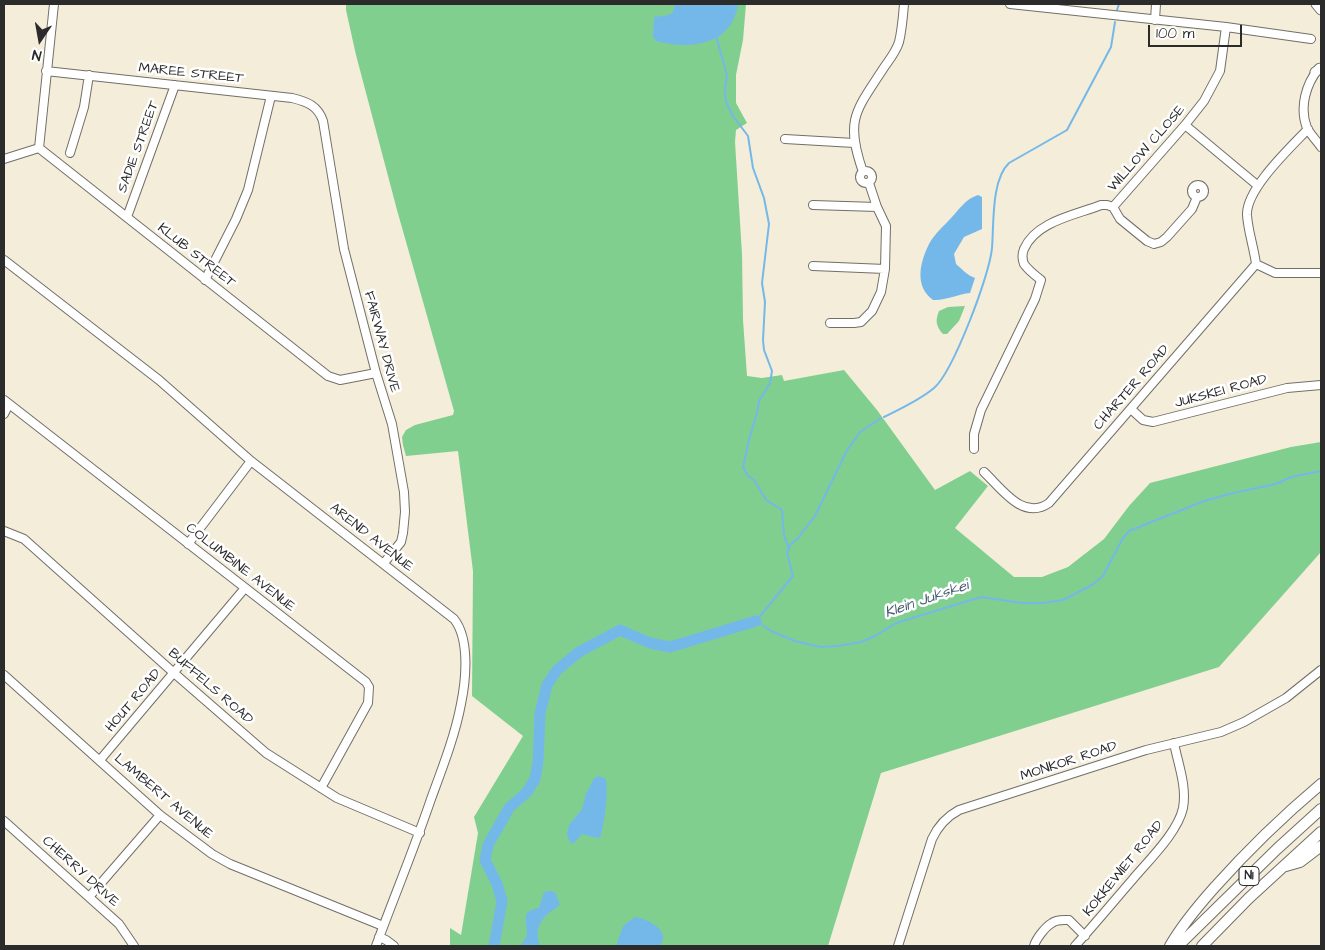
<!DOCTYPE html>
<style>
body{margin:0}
#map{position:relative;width:1325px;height:950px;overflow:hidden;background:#f4edda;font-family:"Architects Daughter",sans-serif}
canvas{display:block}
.frame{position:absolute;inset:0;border:5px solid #2b2b2b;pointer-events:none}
.north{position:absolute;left:15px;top:15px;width:50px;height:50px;-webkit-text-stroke:4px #fff;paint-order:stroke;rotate:192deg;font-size:14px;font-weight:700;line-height:20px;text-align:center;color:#2b2b2b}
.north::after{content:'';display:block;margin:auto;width:18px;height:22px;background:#2b2b2b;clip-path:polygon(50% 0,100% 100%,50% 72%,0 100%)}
.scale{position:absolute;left:1148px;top:25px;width:94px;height:22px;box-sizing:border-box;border:2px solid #2b2b2b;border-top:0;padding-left:6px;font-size:15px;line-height:18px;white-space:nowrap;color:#2b2b2b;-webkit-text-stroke:4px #fff;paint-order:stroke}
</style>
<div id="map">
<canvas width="1325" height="950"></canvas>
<div class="frame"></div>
<div class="north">N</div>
<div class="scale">100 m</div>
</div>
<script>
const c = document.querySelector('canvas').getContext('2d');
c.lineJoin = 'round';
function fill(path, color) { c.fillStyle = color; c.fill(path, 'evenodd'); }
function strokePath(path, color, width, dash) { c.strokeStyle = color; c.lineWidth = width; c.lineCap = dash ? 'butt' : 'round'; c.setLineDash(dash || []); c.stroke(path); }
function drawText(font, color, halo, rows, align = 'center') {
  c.font = font + ' "Architects Daughter",sans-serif'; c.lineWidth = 5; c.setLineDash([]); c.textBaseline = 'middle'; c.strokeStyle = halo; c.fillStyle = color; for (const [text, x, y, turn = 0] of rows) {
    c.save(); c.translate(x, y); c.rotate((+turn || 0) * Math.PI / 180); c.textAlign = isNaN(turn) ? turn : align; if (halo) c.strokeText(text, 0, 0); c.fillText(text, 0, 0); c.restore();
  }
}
const green = new Path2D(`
 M346,4H746L743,40L736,75V103L747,123L736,130L735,142L742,254L743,320L747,376L762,378L782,375L784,381L844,370L877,410L935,490L970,471L988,486L955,528L1014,577H1042L1068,567L1104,539L1129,506L1150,483L1291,447L1321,442V552L1219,667L881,773L828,946H450V928L461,935L478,833L474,817L523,736L472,696L473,571L458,451L406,456L403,445L402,437L406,430L415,425L453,415L454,411L397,210L356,55L346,10Z
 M965,306L959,321L947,334H943C936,326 935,321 939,311L948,307Z`);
const water = new Path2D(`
 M675,4H738C732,46 690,50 656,41L653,37L654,17L669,15L673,12Z
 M978,195L982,197V229L964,237L954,254L956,264C963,270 967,275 975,278L970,293C958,294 945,301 933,300C914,286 920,262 929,244C935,233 944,226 952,217C960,208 966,199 978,195Z
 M599,776L606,779C608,799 605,819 600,838C593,838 588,835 582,834L575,842L571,844L567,835L569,825L582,809L586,794L594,778Z
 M551,891L555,892L560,905C543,916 533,926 540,946H520C523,942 527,938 527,932C526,919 521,911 539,908L544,892Z
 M635,917C644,918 665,927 663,939C663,941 661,944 659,946H616L623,926Z`);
const stream = new Path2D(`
 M1117,10L1119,4
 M716,36L727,75L725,89L726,102L733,116L748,136L753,168L764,198L769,224L762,283L765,302L763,340L764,350L772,371L770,383L759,401L757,413L750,436L743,467L748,476L754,480L766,500L782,510L784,535L789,549
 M884,417C900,409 920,400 934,388C953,372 990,274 992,248C994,224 991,180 1009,163L1067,130L1111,47L1115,22
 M881,418L860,432L846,452L815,516L798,538L790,545L787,553L793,576L756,621L773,632L795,641L820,647L838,646L861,642L875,636L896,623L981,597L1022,603H1043L1063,600L1092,585L1103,576L1123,538L1129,531L1204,501L1233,493L1276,484L1291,477L1321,471`);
const river = new Path2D(`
 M494,946L502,901L497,884L485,860L488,845L509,808L527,792L535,779L538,763L540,713L547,685L557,670L579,652L620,630L650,643L670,647L756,621`);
const minor = new Path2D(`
 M1010,4L1226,27L1311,39
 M1155,20L1156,4
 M1319,68C1306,84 1299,107 1307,128C1310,134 1317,141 1321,147
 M46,71L292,98C308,102 318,106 323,121L344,249L376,373L392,424L404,492L405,512L403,533L401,542L384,563
 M1185,125L1257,185
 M785,139L854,143
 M39,148L328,376L340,380L376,373
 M39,148L54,4
 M70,153L84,107L89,75
 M4,159L39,148
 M860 177a6 6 0 1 1 12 0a6 6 0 1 1-12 0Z
 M863,172C845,120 855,112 883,69C889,60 896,52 899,42C902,30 903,16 904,4
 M1192 191a6 6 0 1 1 12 0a6 6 0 1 1-12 0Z
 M813,205L877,207
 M1113,207L1185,125L1204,101L1220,71L1226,27
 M1113,207L1120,219L1147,241L1154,244L1161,242L1167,237L1192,209L1197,197
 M127,217L175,85
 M4,260L159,380L251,461L454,619C470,639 466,680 461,704C455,736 442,769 431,799C414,849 394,897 376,946
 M1256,264C1254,248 1248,231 1247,215C1246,189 1290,148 1308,129
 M1256,264L1275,273H1321
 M813,266L885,269
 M205,280L236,219L248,190L271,96
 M830,323H854L861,322L872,311L881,292L885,269L886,226L877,207L869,183
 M4,400L366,682L369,687L368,703L321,788
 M1131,409L1143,420L1153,422L1287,388L1321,385
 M4,414L9,404
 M974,449V434L981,410L1035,299L1041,280C1036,276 1028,270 1024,264C1022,259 1022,254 1024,249C1036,221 1076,215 1101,205H1107L1113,207
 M984,472C1002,489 1023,521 1049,503L1256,264
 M4,531L24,539L174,673L266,753L337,798L420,833
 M188,544L251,461
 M4,675L160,815L212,854L230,864L383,926
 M100,760L245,588
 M4,821L119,924L134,946
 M89,897L160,815
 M379,937L386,940L394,946
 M898,946L932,839C938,826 946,817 959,810L1146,750L1221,732L1244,722L1286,698L1321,670
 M1034,946C1036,939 1045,927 1052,923C1057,919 1063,920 1069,920L1085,936
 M1075,946C1095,924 1114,901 1133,879C1149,860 1178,832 1183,808C1187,786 1178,764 1174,743`);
const major = new Path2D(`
 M1316,4L1321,10
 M1315,72L1321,68`);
const highway = new Path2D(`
 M1286,866L1300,862L1321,846
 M1170,946C1182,925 1198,906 1214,888C1247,851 1283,816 1321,784
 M1178,946L1277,849L1321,809
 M1202,946L1249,898L1321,832`);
const shields = [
 [1249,876,20]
];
const shieldNames = [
 ["N1",1249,876]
];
const streetNames = [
 ["MAREE STREET",191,74,6],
 ["SADIE STREET",139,147,-70],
 ["WILLOW CLOSE",1147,149,-49],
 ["KLUB STREET",196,256,38],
 ["FAIRWAY DRIVE",381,342,75],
 ["CHARTER ROAD",1132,388,-49],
 ["JUKSKEI ROAD",1221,392,-15],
 ["AREND AVENUE",371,538,38],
 ["COLUMBINE AVENUE",240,568,38],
 ["BUFFELS ROAD",210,687,41],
 ["HOUT ROAD",134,701,-50],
 ["MONKOR ROAD",1069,762,-18],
 ["LAMBERT AVENUE",163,797,40],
 ["KOKKEWIET ROAD",1124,869,-51],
 ["CHERRY DRIVE",80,872,42]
];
const waterNames = [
 ["Klein Jukskei",927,600,-19]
];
fill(green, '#80cf8f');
fill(water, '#74b8ea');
strokePath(stream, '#74b8ea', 2);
strokePath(river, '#74b8ea', 11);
strokePath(minor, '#716f68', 10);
strokePath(major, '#716f68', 11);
strokePath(highway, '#716f68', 12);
strokePath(minor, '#fff', 8);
strokePath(major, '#fff', 9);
strokePath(highway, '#fff', 10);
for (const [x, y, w] of shields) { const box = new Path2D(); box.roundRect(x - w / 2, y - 9.5, w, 19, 4); c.fillStyle = '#fff'; c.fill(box); strokePath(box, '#2b2b2b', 1); }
drawText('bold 12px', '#2b2b2b', null, shieldNames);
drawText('14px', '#2b2b2b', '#fff', streetNames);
drawText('italic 15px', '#455c6e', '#fff', waterNames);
</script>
